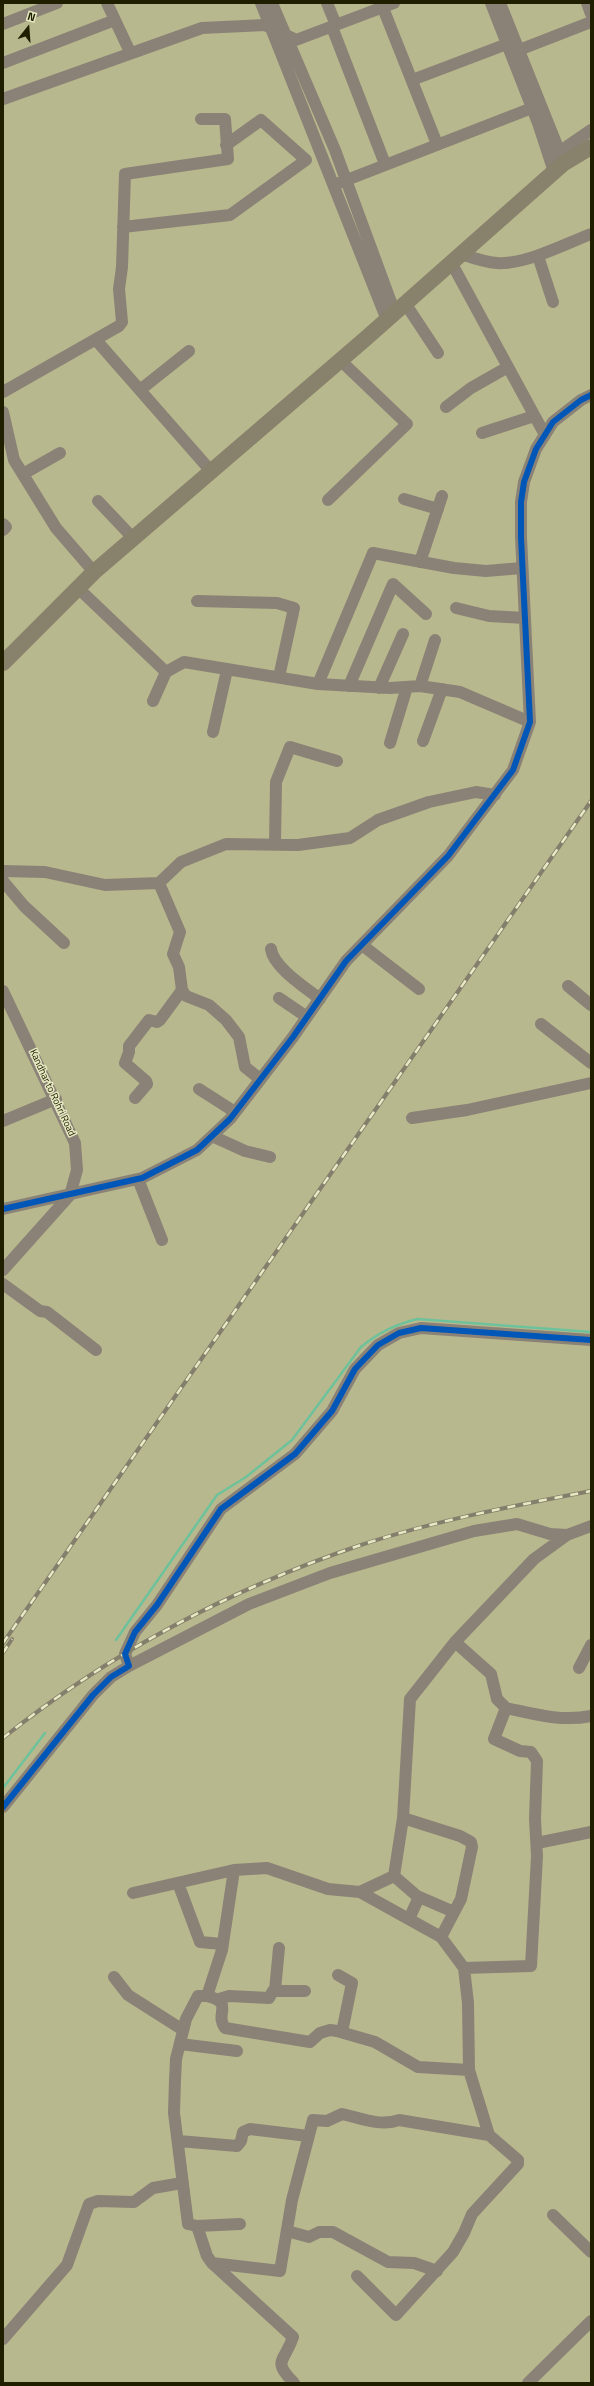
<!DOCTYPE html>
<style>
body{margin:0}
#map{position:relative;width:594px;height:2386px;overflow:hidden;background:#b8b88e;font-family:"Titillium Web",sans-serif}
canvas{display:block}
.frame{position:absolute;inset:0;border:4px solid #1f1f00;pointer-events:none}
.north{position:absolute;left:8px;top:8px;width:40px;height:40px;-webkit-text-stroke:3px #e7e9c3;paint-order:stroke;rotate:17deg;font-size:11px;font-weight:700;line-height:16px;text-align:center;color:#1f1f00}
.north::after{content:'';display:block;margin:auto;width:14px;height:18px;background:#1f1f00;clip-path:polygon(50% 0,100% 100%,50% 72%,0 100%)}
</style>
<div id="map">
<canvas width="594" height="2386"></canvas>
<div class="frame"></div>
<div class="north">N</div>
</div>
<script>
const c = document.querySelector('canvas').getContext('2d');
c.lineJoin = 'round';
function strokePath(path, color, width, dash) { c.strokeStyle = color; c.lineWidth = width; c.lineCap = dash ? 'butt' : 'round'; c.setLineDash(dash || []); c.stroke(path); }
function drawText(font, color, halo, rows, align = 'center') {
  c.font = font + ' "Titillium Web",sans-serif'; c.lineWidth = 3; c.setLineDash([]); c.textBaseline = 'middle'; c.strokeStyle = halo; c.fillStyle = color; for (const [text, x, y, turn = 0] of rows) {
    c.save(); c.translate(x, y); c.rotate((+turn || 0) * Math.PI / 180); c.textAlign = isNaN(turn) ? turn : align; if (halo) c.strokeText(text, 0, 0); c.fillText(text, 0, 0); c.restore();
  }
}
const stream = new Path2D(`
 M116,1640L217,1495L246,1477L292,1440L361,1347C379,1332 395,1325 417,1319L591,1332
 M3,1788L45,1733`);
const minor = new Path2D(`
 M107,3L130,52
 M261,3L387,320
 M272,3L335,150L395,313
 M327,3L336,25
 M381,3L437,144
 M491,3L538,123L554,172
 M500,3L564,163
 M587,3L591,14
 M3,24L57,3
 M332,27L385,164
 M519,50L591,22
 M3,63L115,20
 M412,80L507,44
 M3,99L202,28L265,25L296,40L394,3
 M559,152L591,130
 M339,183L532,108
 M123,227L230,215L306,160L261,120L226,145
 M461,254C473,258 484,262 497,263C525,265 565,244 591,234
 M538,256L553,302
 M451,262L545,435
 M405,303L438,353
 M96,340L210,470
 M140,390L189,351
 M3,392L119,326L122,322L119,289L122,267L125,174L228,159L225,119H201
 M446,407L471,388L508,367
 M3,412L14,460L56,528L94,572
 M482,433L534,416
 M23,474L60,453
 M404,499L438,509
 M328,500L407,424L340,360
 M98,501L133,538
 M3,524L6,527L3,530
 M420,562L442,496
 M78,588L166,672
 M197,601L277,603L294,608L279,677
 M456,608L489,616L525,618
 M318,684L373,553L454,568L486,571L522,568
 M349,686L393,584L426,614
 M420,686L435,640
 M379,688L403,634
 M153,701L166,672L184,662L318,684L390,688L420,686L460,692L530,722
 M213,732L227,670
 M423,741L442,689
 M390,743L407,687
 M275,844L276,782L290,747L337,761
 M3,871L45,872L105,885L159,883L181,862L226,844L298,845L350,838L378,820L429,802L476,792L495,795
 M3,881L24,906L64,943
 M159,883L180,932L173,954L179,967L182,990L186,996L209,1005L226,1020L239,1037L245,1067L260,1079
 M362,945L419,989
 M271,949C273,967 306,988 320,999
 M568,986L591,1005
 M3,991L75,1143L77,1170L70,1195L3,1270
 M279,998L307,1017
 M541,1024L591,1063
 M199,1089L235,1112
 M135,1098L147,1084L146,1081L125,1063L129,1052V1046L149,1020L157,1022L160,1020L182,990
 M412,1118L467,1110L591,1083
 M3,1121L56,1099
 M212,1136L245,1151L270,1157
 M138,1179L162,1240
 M3,1209L142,1178L197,1150L230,1119L293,1037L346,961L448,856L513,770L530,722L521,537V502L524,482L536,449L553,422L581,400L591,395
 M3,1284L40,1311L47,1312L96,1350
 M455,1642L491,1674L497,1699L506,1708L494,1739L520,1751L531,1752L537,1761L535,1819L537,1856L531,1966L464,1968
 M129,1666L249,1604L330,1573L474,1531L517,1524L550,1534L567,1535
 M579,1668L591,1645
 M506,1708C534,1714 561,1722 591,1716
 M3,1807L93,1695L111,1677L129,1666L125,1654L135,1632L157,1605L221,1509L295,1454L332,1411L355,1369L378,1345L399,1333L421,1328L591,1340
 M403,1818L460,1836L471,1842L472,1847L461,1899L441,1937
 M537,1843L591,1832
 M234,1870L222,1950L207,1996H198L186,2019L176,2059L175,2080L174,2113L188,2224L197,2226L207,2256L212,2263L293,2337C285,2362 271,2360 294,2383
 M394,1876L417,1896L454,1912
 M178,1883L200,1942L222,1944
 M133,1893L234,1870L267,1868L328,1889L360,1892L394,1876L403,1818L410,1699L455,1642L534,1559L567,1535L591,1526
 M409,1919L419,1897
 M338,1975L352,1983L342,2032
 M114,1977L128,1995L183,2030
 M275,1990L279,1948
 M207,1996C235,2003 214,2013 225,2028L310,2042L320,2033L330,2030L337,2031L375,2042L418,2067L469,2070
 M219,1999L229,1996L269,1998L273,1991H305
 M180,2044L237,2051
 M179,2141L237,2146L241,2141L243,2132L250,2129L308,2136
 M553,2215L591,2252
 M197,2226L240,2224
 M287,2231L309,2237L319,2232H333L388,2262L414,2263L437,2271
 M212,2263L280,2271L292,2200L313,2120L327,2121L342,2114C360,2118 381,2127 399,2120L489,2135
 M357,2276L396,2315L453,2252L464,2233L472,2214L518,2164V2160L489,2135L469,2070L468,2003L464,1968L441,1937L360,1892
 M3,2339L67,2265L89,2204L98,2201L134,2202L153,2188L182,2183
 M528,2383L591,2321`);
const major = new Path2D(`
 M3,663L94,572L364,340L564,163L591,147`);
const rail = new Path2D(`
 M3,1643L591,801
 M3,1653L12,1639
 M3,1738C108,1654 231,1589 358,1546C433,1521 513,1506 591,1491`);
const cycleway = new Path2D(`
 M3,1209L142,1178L197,1150L230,1119L293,1037L346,961L448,856L513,770L530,722L521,537V502L524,482L536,449L553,422L581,400L591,395
 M3,1807L93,1695L111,1677L129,1666L125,1654L135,1632L157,1605L221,1509L295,1454L332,1411L355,1369L378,1345L399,1333L421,1328L591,1340`);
const streetNames = [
 ["Kandhar to Rohri Road",52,1093,65]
];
strokePath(stream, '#6ec29b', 2.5);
strokePath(minor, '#8a8276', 12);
strokePath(major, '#88816b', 16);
strokePath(rail, '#847f6c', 4);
strokePath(rail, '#e7e9c3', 2.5, [8]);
strokePath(cycleway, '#0057b8', 6);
drawText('10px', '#1f1f00', '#e7e9c3', streetNames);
</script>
